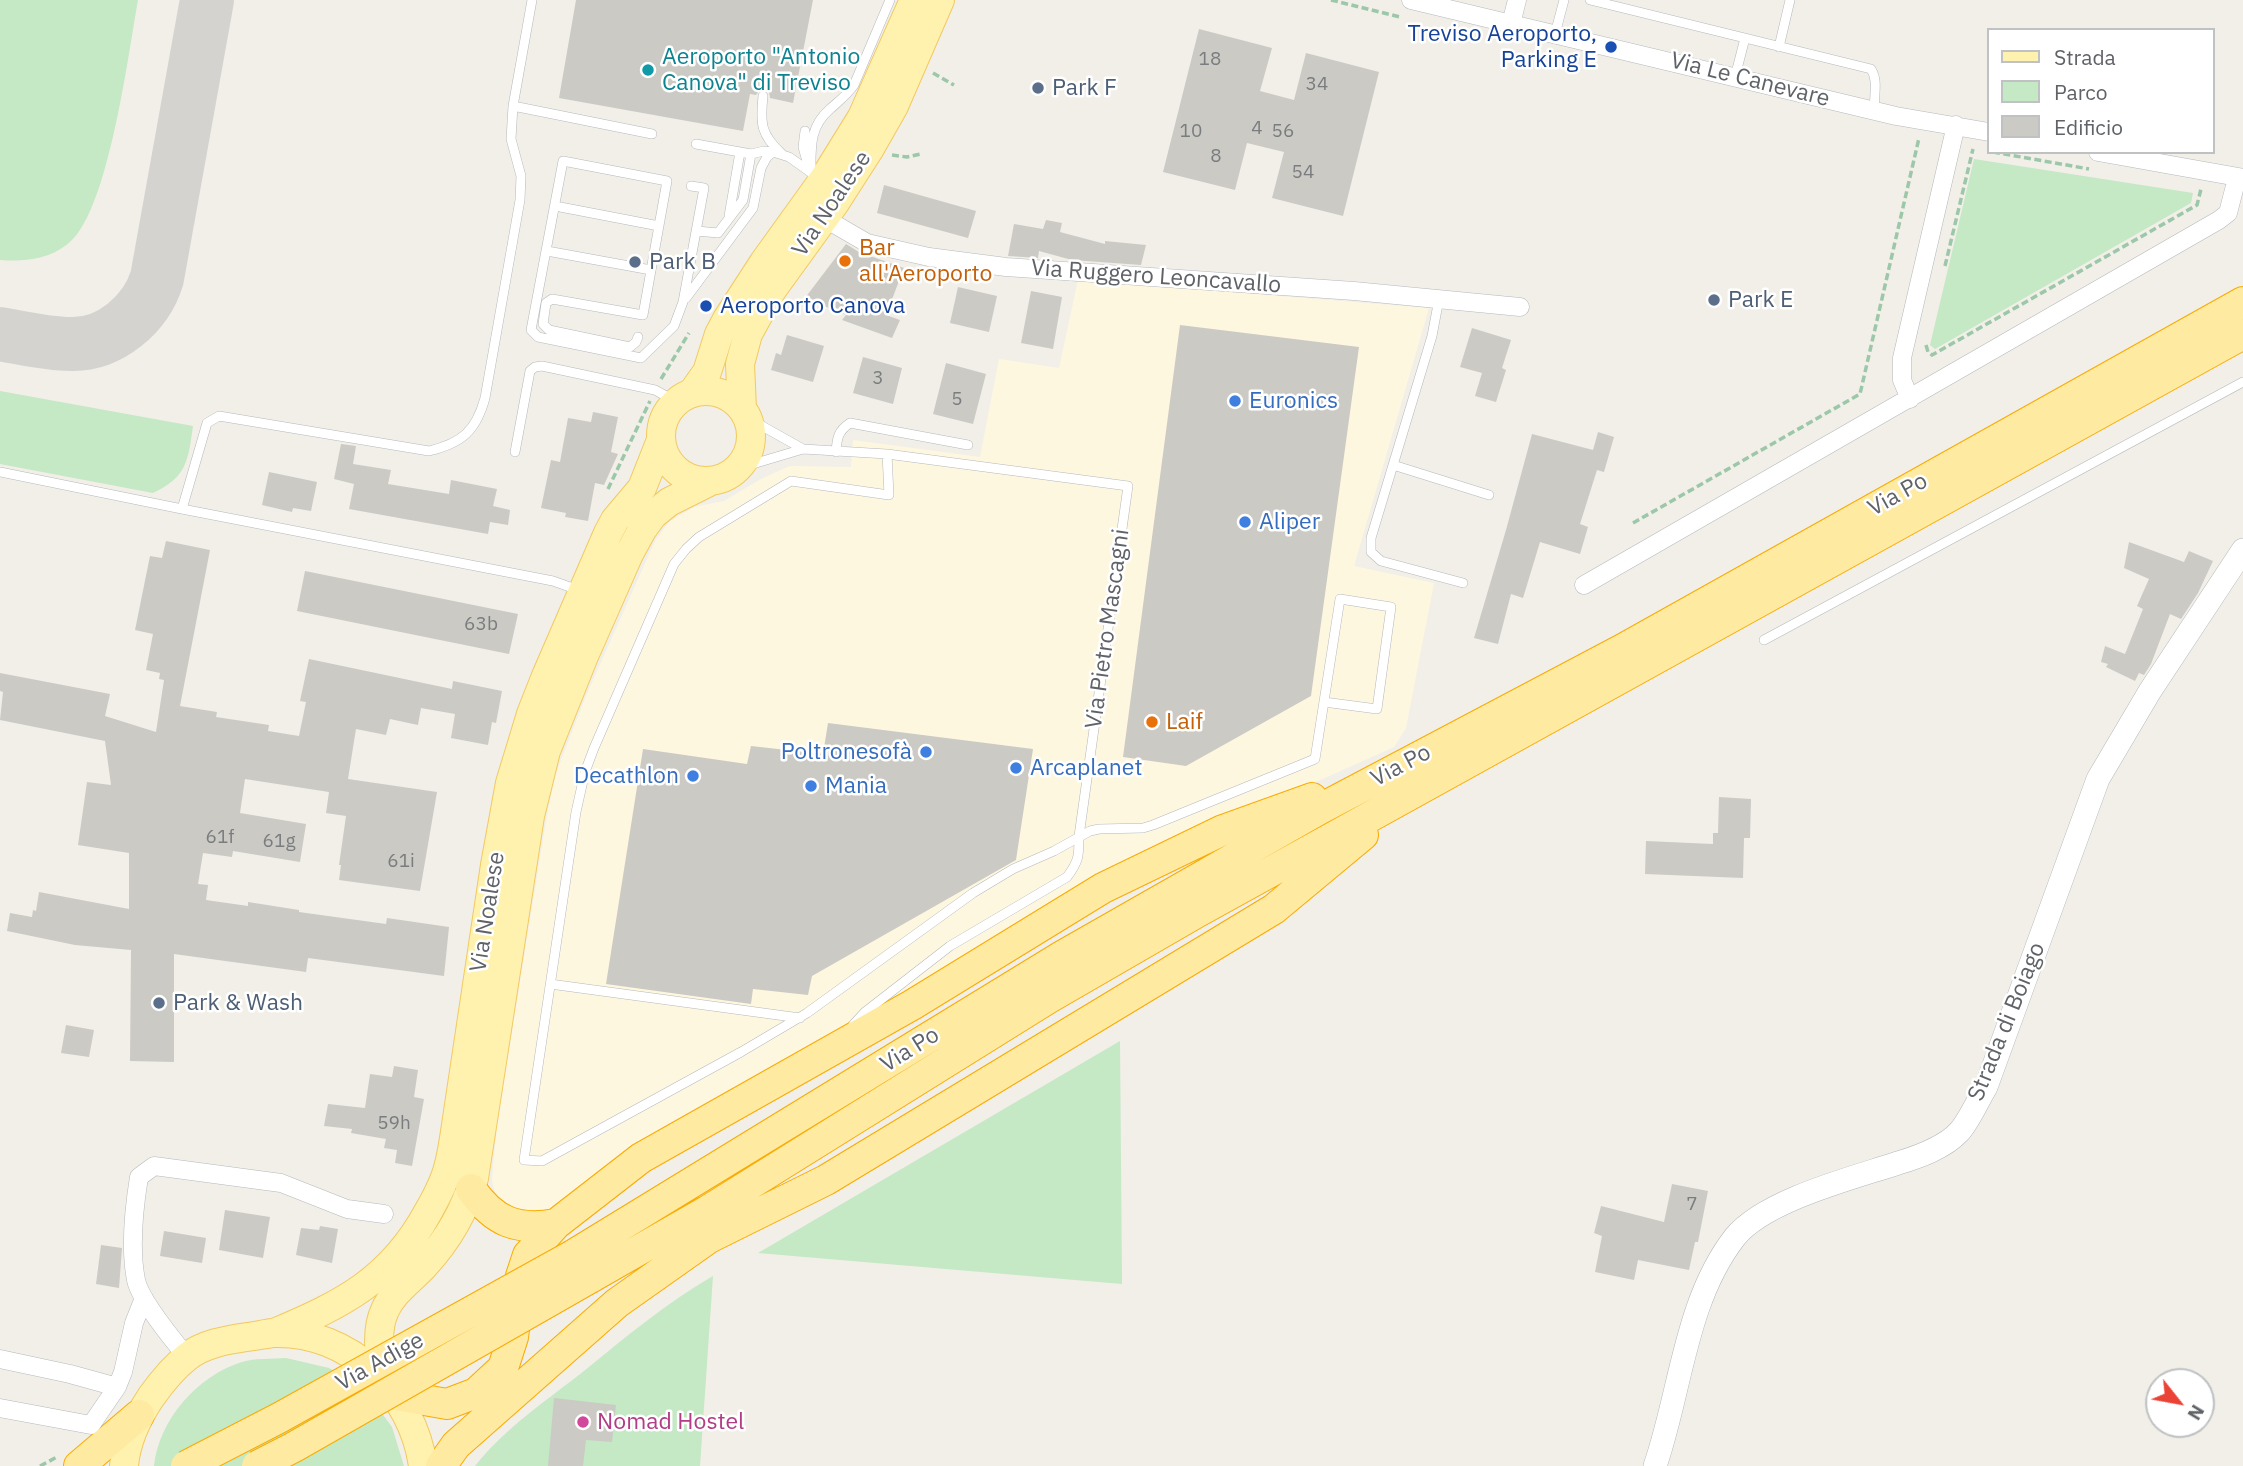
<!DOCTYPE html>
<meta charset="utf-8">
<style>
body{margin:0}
#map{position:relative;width:2243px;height:1466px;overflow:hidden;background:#f1efe8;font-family:"IBM Plex Sans",sans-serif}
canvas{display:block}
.legend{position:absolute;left:1987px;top:28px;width:228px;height:126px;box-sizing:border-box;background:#fff;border:2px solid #bfc1c3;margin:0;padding:9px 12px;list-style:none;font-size:21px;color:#5f6368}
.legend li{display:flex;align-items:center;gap:14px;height:35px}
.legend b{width:35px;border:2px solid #bfc1c3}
.north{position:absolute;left:2145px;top:1368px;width:70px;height:70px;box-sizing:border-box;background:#fff;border:2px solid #bfc1c3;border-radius:50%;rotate:121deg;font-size:19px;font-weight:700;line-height:28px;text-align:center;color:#5f6368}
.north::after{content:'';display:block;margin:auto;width:24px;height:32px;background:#ea4335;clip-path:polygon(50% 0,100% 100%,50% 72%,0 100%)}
</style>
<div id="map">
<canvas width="2243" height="1466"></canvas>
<ul class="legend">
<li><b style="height:9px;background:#fff2af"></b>Strada</li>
<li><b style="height:19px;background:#c5e8c5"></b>Parco</li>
<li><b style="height:19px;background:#cccac5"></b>Edificio</li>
</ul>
<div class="north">N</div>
</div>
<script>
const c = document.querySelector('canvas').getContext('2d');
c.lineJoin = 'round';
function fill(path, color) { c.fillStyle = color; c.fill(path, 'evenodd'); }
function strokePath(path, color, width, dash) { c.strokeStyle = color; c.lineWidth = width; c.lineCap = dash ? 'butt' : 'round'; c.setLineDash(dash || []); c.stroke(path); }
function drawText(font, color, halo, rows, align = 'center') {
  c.font = font + ' "IBM Plex Sans",sans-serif'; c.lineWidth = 5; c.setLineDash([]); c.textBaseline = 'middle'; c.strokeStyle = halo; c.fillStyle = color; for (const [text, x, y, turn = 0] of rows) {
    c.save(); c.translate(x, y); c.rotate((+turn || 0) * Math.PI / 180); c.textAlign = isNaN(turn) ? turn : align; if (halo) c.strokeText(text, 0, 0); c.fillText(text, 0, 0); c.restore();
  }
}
const commercial = new Path2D(`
 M1078,280L1429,308L1354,566L1434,583L1406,728L1394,747L1126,867L661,1128L607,1183L574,1212L520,1217L497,1200L492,1180L497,1124L547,815L556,773L586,696L655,541L670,521L694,507L724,501L761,479L790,466L851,467L853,440L980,457L999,359L1059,368Z`);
const green = new Path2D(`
 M0,0H138C128,55 109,206 71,241C52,259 25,262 0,260Z
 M1974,159L2193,193L2191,203L1935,349L1930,345Z
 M0,391L193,426C188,461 187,477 153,493L0,464Z
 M1120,1041L1122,1284L758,1253Z
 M713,1276L700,1466H475C504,1429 547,1400 584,1371C626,1337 666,1303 713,1276Z
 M286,1358L329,1368L366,1392L392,1427L404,1466H154C159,1420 197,1376 242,1362C255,1358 272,1359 286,1358Z`);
const taxiway = new Path2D(`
 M0,334C23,338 47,344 71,344C110,345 146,314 157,278L207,0`);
const building = new Path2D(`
 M576,0H813L793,103L770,98L769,92L764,89L760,90L756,95L750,94L743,131L559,98Z
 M1199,29L1272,48L1260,91L1294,100L1306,53L1379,72L1343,216L1272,198L1284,152L1247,143L1235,190L1163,172Z
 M884,185L976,211L968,238L877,213Z
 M1046,220L1062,223L1060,232L1105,244V241L1146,245L1141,265L1072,260L1039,251L1038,258L1008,256L1014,224L1043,229Z
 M846,244L859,252L904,268L886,315L900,320L892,338L842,320L846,315L805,298Z
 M958,287L997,296L989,332L950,323Z
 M1031,291L1062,297L1053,349L1021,343Z
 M1180,325L1359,347L1311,696L1186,766L1123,757Z
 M1472,328L1511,340L1502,368L1506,370L1496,402L1475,396L1482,373L1460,367Z
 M787,335L824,346L813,382L771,370L776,353L781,355Z
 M863,357L902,368L893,404L853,393Z
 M946,363L986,374L973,424L933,414Z
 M593,412L618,417L611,452L618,454L604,485L595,483L588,521L565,517L566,513L541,508L551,460L560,462L568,418L591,422Z
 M1598,432L1614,437L1604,472L1597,470L1580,524L1588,527L1580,554L1540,542L1523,598L1511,594L1498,644L1474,638L1506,530L1532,434L1593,450Z
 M341,444L356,446L353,464L391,470L388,484L449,494L451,480L497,489L493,506L510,510L508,525L490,522L488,534L349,509L354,484L334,479Z
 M269,472L317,482L311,511L293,508L292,512L262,505Z
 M166,541L210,550L180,706L217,712L216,717L269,725L268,731L299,736L306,702L300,701L309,659L452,689L453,681L502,691L496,723L492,722L488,745L451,738L455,714L421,708L418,725L390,719L386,735L356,729L348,779L437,792L420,891L339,880L341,865H339L346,816L326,813L329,792L245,779L240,813L306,824L300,862L233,851L232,857L203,853L198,884L208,885L206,900L248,906V902L299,910V912L386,924L387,918L449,927L444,976L308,958L306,972L174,954V1062L130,1061L131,950L75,945L7,931L10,913L32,917L33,910L36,911L39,892L129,909V853L78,845L87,782L111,785L105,741L0,720L3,692L0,691V673L110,694L105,716L156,732L164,680L159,679L160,673L146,670L153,634L135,630L150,556L162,558Z
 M2129,542L2184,562L2189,551L2213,561L2198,593L2181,619L2170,614L2151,664L2144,675L2139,673L2135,681L2106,667L2108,664L2101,662L2105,646L2125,654L2143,609L2137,606L2149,579L2124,568Z
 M305,571L518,614L509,654L297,611Z
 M828,723L1033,749L1016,860L812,976L808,995L753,989L751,1004L606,984L643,749L747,764L751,746L823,754Z
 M1719,797L1751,799L1750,838H1744L1743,878L1645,874L1646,841L1713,844V833H1718Z
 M66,1025L94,1030L89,1057L61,1053Z
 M394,1066L418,1070L414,1097L424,1099L412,1166L395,1163L397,1150L384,1148L386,1139L351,1133L352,1129L324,1126L328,1104L365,1108L370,1074L392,1077Z
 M1672,1184L1708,1191L1698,1242H1695L1689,1270L1638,1260L1634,1280L1595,1272L1602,1236L1594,1233L1601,1206L1664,1222Z
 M225,1210L270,1217L263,1258L219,1250Z
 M320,1226L338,1229L332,1263L296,1255L301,1228L319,1230Z
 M164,1231L206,1238L202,1263L160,1256Z
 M101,1245L122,1248L119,1288L96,1284Z
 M554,1398L616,1405L612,1442L586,1440L583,1466H548Z`);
const path = new Path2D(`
 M1331,0L1400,17
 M933,73L954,85
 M1993,152L2089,169
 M892,155L907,157L921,154
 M1945,266L1973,149
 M1926,345L1928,352L1932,355L2197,205L2201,189
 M661,379L689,333
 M608,489L650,401
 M1633,523L1860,394L1919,138
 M40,1466L57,1457`);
const service = new Path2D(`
 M1590,0L1871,69C1879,82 1873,95 1875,110
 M1555,34L1564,0
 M1779,47L1790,0
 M1735,77L1745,38
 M763,96C760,124 761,135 782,154
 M513,106L652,134
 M805,131L803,147L808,165
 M696,144L751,154L764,151L773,152L789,157L813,174
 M811,173C811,148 809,127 830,109C839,101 847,95 854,85L890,0
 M555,206L659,226
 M729,216L740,152
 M697,231L718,233L743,200L751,154
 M547,251L651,270
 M686,298L753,208L761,168L767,157L773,152
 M1439,299L1432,336L1371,538V552L1381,561L1463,583
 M638,337L636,342L630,347L549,330L543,324L546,303L552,299L643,315L667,181L563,161L531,330L538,337L641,358L674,326L683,302L704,188L691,186
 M746,417L803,449
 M515,452L530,371L535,367L542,366L655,390L666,396L673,405
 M836,452C837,438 838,431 850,423L968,445
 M887,454L889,495L791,481L699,537L686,549L674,564L594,748L585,772L576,812L524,1160L542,1161L741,1052L807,1013L973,893L1013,869L1054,851L1090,831L1099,829L1143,828L1153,825L1315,759L1340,599L1391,607L1377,709L1324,702
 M1393,465L1489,495
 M736,469L803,449L887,454L1128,486L1079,836C1079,856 1079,861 1067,877L950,946L865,1012L853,1025
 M0,472L182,509L207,423L219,416L429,451C462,443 476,431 485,398L520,200L521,176L511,139L513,106L532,0
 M182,509L553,581L581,591
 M1764,640L2243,382
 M550,984L800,1018`);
const minor = new Path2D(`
 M1411,0L1896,116L1989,132
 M1511,24L1517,0
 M2098,152L2243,178
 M817,214L867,243L929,257L1006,267L1354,291L1520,307
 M1910,399L1902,380V358L1956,125
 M1584,585L2219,220L2228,213L2237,178
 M187,1357C173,1340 140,1300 136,1280C130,1250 134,1208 139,1177L154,1166L281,1183L347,1209L384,1214
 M0,1359L70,1374L117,1387L123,1372L134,1323L144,1298
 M0,1408L91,1425L117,1387`);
const tertiary = new Path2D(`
 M1655,1466C1681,1391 1685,1301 1735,1237C1765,1200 1853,1178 1898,1163C1918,1157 1944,1148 1959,1132C1969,1121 1978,1100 1986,1087L2098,779L2150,691L2243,550`);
const primary = new Path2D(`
 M661 436a45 45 0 1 1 90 0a45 45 0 1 1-90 0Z
 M692,393L707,372L719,334L727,319L764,262L823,180L862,117L914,0
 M742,409L740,364L748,334L772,290L835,203L869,150L894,106L940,0
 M274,1333C343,1304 391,1280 428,1212C436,1198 444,1183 448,1168C452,1154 454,1139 456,1125L495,865L510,783L531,714L546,676L608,533L615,520L642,488L661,440
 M383,1379C380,1358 375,1331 385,1310C393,1292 411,1280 424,1266C447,1241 465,1211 474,1178L530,816L546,751L584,656L629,554L642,530L653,515L669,502L711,481
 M124,1466C126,1441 137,1418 151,1397C161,1383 173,1368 187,1357C203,1344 226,1340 247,1337C255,1336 265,1334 273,1333C350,1330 413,1393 423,1466`);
const trunk = new Path2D(`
 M471,1189C494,1222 517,1231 556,1224
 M573,1255L1062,956L1320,809L1621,650L2243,302
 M590,1278L707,1211L1049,998L1196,913L2243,334
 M396,1395L447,1404L476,1393L503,1368L513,1337L521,1276L528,1255L556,1224L641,1158L912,1005L1103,888L1223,830L1312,798
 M79,1466L139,1415
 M441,1466L456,1445L617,1303L709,1238L826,1180L1274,909L1363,835`);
const trunkBridge = new Path2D(`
 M186,1466L279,1418L573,1255
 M257,1466L294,1447L590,1278`);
const markers = [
 [1611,47,7,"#1a4fb4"],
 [648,70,7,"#0f9aa8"],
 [1038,88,7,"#5c6f8a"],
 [845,261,7,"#e8710a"],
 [635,262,7,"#5c6f8a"],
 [1714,300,7,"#5c6f8a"],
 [706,306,7,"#1a4fb4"],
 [1235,401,7,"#3f7fe0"],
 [1245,522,7,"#3f7fe0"],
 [1152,722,7,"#e8710a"],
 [926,752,7,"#3f7fe0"],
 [1016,768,7,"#3f7fe0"],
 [693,776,7,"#3f7fe0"],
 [811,786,7,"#3f7fe0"],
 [159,1003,7,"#5c6f8a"],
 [583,1422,7,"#d1479c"]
];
const numberNames = [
 ["18",1210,60],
 ["34",1317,85],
 ["4",1257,129],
 ["10",1191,132],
 ["56",1283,132],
 ["8",1216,157],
 ["54",1303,173],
 ["3",878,379],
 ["5",957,400],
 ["63b",481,625],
 ["61f",220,838],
 ["61g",279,842],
 ["61i",401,862],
 ["59h",394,1124],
 ["7",1692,1205]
];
const transitNames = [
 ["Treviso Aeroporto,",1597,34],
 ["Parking E",1597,60],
 ["Aeroporto Canova",720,306,"left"]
];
const cultureNames = [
 ["Aeroporto \"Antonio",662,57],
 ["Canova\" di Treviso",662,83]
];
const streetNames = [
 ["Via Le Canevare",1750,80,14],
 ["Via Noalese",832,204,-56],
 ["Via Ruggero Leoncavallo",1156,277,4],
 ["Via Po",1898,495,-29],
 ["Via Pietro Mascagni",1108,629,-82],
 ["Via Po",1401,766,-28],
 ["Via Noalese",488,912,-81],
 ["Strada di Boiago",2007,1022,-68],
 ["Via Po",910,1050,-32],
 ["Via Adige",380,1362,-29]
];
const serviceNames = [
 ["Park F",1052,88],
 ["Park B",649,262],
 ["Park E",1728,300],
 ["Park & Wash",173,1003]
];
const foodNames = [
 ["Bar",859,248],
 ["all'Aeroporto",859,274],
 ["Laif",1166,722]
];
const shopNames = [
 ["Euronics",1249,401],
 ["Aliper",1259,522],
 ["Poltronesofà",912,752,"right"],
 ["Arcaplanet",1030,768],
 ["Decathlon",679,776,"right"],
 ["Mania",825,786]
];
const hotelNames = [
 ["Nomad Hostel",597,1422]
];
fill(commercial, '#fef7e0');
fill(green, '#c5e8c5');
strokePath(taxiway, '#d4d3d0', 54);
fill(building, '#cccac5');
strokePath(service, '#b5b8bc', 10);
strokePath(minor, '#b5b8bc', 19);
strokePath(tertiary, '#b5b8bc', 24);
strokePath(primary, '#f2c960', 30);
strokePath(trunk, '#f9ab00', 32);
strokePath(path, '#9cc7a9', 3.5, [7, 3.5]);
strokePath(service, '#fff', 9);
strokePath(minor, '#fff', 18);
strokePath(tertiary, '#fff', 23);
strokePath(primary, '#fff2af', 28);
strokePath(trunk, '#feeaa1', 30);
strokePath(trunkBridge, '#f9ab00', 32, []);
strokePath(trunkBridge, '#feeaa1', 30);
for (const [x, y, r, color] of markers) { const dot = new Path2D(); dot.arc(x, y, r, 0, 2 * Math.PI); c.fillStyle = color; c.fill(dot); strokePath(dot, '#fff', 2.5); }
drawText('19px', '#7a7d7f', null, numberNames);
drawText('23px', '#164399', '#fff', transitNames, 'right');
drawText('23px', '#0d838f', '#fff', cultureNames, 'left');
drawText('23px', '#5f6368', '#fff', streetNames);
drawText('23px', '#4e5e75', '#fff', serviceNames, 'left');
drawText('23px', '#c56008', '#fff', foodNames, 'left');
drawText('23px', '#366cbe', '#fff', shopNames, 'left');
drawText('23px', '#b23c85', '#fff', hotelNames, 'left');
</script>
